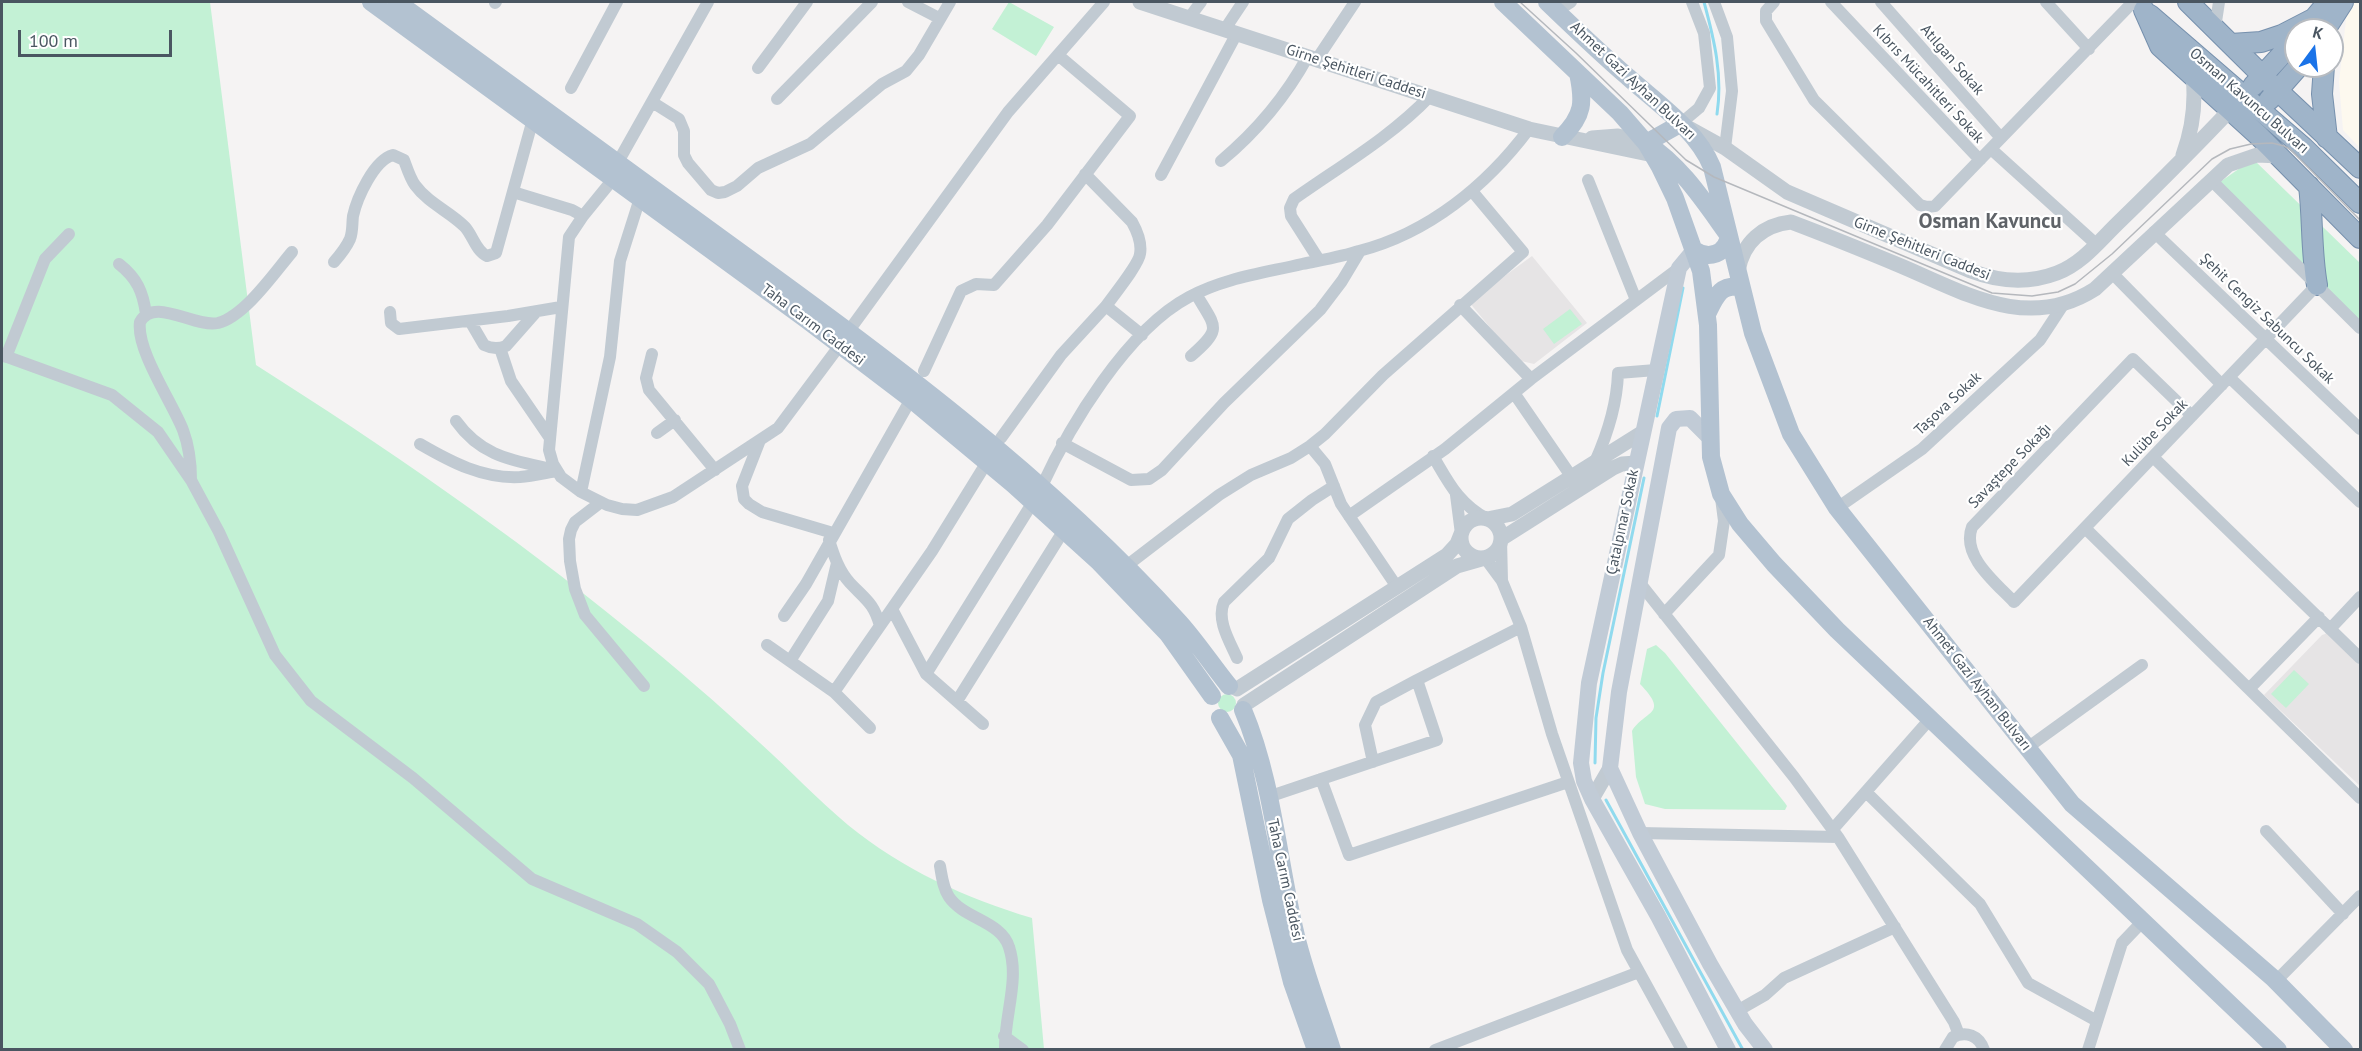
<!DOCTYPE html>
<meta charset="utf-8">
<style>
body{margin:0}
#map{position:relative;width:2362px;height:1051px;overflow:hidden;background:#f5f3f3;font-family:"PT Sans",sans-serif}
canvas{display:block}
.frame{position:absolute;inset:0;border:3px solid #4a5661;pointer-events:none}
.north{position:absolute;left:2284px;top:18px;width:60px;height:60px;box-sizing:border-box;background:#fff;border:2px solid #b7bbc0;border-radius:50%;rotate:15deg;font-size:16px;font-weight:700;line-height:24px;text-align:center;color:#4a5661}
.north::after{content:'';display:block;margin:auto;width:21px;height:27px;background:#1a73e8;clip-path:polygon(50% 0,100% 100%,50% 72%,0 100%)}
.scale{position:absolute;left:18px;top:30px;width:154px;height:27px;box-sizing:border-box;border:3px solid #4a5661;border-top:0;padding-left:8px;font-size:18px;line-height:21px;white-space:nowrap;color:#4a5661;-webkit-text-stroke:4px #fff;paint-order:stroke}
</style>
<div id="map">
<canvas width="2362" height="1051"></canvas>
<div class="frame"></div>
<div class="north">K</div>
<div class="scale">100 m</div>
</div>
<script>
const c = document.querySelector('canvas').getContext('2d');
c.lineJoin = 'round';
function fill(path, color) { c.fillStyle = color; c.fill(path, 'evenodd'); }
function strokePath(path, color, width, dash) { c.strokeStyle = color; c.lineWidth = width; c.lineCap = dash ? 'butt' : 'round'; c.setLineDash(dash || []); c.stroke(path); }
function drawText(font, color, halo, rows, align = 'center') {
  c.font = font + ' "PT Sans",sans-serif'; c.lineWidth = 4.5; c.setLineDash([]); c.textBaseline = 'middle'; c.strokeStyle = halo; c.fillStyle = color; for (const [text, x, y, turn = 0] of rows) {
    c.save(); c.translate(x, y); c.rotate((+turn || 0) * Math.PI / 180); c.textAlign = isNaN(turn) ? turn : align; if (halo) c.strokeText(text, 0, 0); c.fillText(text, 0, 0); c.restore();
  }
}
const commercial = new Path2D(`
 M2348,2H2360V148L2343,130L2339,82Z`);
const education = new Path2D(`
 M1532,256L1587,323L1534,364L1517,360L1469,302Z
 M2328,633L2360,660V786L2264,695L2322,635Z`);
const green = new Path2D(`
 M2,2H210L256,365C385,447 511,533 629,630C674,666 718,704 760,743C790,770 817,799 848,825C902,869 965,898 1032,918L1044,1049L2,1050Z
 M1009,2L1054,27L1036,56L992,29Z
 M2253,159L2360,263V321L2220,182Z
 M1570,309L1582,324L1554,344L1543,329Z
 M1656,645L1665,653L1785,803L1787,806L1785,810L1665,809L1645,804L1636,777L1632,731C1645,710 1670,715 1640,684L1647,649Z
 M2294,670L2309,684L2286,708L2271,694Z
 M1218 703a9 9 0 1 1 18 0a9 9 0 1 1-18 0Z`);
const stream = new Path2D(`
 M1704,2C1714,39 1723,75 1717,114
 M1657,416L1683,288
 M1595,763L1596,718L1603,673L1644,478
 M1606,800L1743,1050`);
const minor = new Path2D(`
 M908,2L939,18
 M1714,2L1727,37L1732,91L1725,148
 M1774,2L1766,11V21L1814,100L1920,205L1927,207L1935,206L2133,2
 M1831,2L1980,160
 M1881,2L2001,138
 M2046,2L2089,49
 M495,3L496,2
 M1557,11L1571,2
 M1189,18L1201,2
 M2215,28L2219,2
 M1225,29L1243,2
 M1317,59L1355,2
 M758,68L807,2
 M571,88L617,2
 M777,99L872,2
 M652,102L679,119L684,131V155L688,163L711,190L718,193L725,192L737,186L758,168L810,144L882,84L906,71L919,55L950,2
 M1680,124L1699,108L1710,88L1704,33L1692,2
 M1991,149L2096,244
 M1221,161C1257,131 1285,98 1308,56
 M618,162L708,2
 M1085,174L1132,222C1137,231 1142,243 1140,254C1139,264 1113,296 1106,306L1142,335
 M1161,175L1237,33
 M614,178L583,216L569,237L549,450L553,464L561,477L581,492L607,505L622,509L637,510L673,497L778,428L840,345
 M1588,180L1636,300
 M2211,180L2360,328
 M513,192L572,210L583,216
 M2154,232L2360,429
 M1319,260L1291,216L1290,208L1294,199C1339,167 1391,137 1430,96
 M334,262C341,254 346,248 350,239C353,231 352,223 353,216C357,198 374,160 393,155L404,160C407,168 410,178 415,185C429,204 449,211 465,227C473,236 476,251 487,256L496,253L533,119
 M119,264C137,278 143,292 146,314
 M2112,273L2222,385
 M1460,305L1531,379
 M390,312L391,323L399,329L508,316L561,307
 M470,321L484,345C492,349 498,349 506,346L536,312
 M848,332L1008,112L1104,2
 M500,348L511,381L550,438
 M652,354L646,378L649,390L715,470
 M2,355L112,395L158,432L191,480L219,532L275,655L311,701L413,778L532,879L637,924L677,952L709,984L730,1024L740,1050
 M1191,356C1223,328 1216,328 1196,294
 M6,357L45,259L69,234
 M924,371L961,291L976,284L994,285L1047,225L1130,116L1058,55
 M2229,377L2360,502
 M1514,393L1571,476
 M2192,416L2133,359L1972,527C1961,556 1996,583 2014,602L2317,285
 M456,421C481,456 511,460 551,469
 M657,433L675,420
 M1001,438L1061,355L1106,306
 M760,440L742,486L744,499L749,504L762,512L833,533
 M1062,443L1131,480L1149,479L1162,470L1224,403L1320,310L1342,281L1360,251
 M420,444C451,462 483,479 520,477C532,476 545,473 557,471
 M1310,446L1325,464L1341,504L1397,587
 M1433,456C1449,483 1458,503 1487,519
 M2153,457L2360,658
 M1595,462C1608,433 1617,404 1618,373L1656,370
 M191,480C191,462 189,446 183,430C172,402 136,350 140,322C154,296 194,328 218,323C245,316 275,272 292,252
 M1041,488C1070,425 1127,330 1189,297C1224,278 1264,273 1302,264C1321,260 1341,257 1359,251C1429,233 1487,185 1529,129
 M581,492L610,357L620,261L640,198
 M1456,495L1461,534
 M601,502L575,522L571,530L569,539L570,561L575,589L585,615L644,686
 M1837,508L1922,449L2040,340L2063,305
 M1349,516L1445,449L1531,379L1679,268
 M2085,528L2360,798
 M1501,539L1502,581
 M829,540C834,556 839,571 850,583C865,599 874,603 880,626
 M1485,558L1502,581L1521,627L1552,734L1627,950L1682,1050
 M1125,567L1219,495L1251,475L1291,458L1310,446L1325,434L1383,375L1523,252L1472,191
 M1639,582L1794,777L1838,837
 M892,609L926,674L983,724
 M1664,614L1719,555L1724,521L1721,498
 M784,616L806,584L911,399
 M2330,629L2360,597
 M767,645L834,692L870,728
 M1237,658C1230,642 1216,620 1224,602L1269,558L1288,519L1312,500L1334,486
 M790,661L828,601L837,563
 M926,674L1033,502
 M2249,689L2319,617
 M834,692L932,551L987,462
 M957,701L1064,530
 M2027,748L2142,665
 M1373,762L1365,725L1376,702L1417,680
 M1321,779L1349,855L1568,782
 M1866,792L1980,904L2028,983L2097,1021
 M1268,797L1437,740L1417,680L1521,627
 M1833,829L1930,719
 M2266,831L2343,914
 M1640,833L1838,837L1954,1022L1959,1035
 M940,866C942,877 943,888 949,897C964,919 1001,921 1009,947C1020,980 1004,1016 1005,1050
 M2276,981L2360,896
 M1737,1011L1765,995L1784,978L1895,927
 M1004,1036L1023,1050
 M1435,1050L1639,972
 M1945,1050L1953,1037C1966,1031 1979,1035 1984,1050
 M2088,1050L2122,943L2143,921`);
const tertiary = new Path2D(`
 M1140,2L1529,129L1653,155
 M1687,127L1725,148L1787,192L1971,271C2000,282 2028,284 2057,273C2083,263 2100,240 2120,221C2158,184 2195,147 2231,109
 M1592,138L1618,136L1646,143
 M2183,155C2193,128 2196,104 2193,76
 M1738,271C1743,242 1763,225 1791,222C1828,236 1865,251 1901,266C1965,293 2028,332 2095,289L2228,165L2257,155L2280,156
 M1461 538a20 20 0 1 1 40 0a20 20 0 1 1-40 0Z
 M1487,519L1512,514L1643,432
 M1501,539L1613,468L1622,464L1636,463
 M1237,689L1447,555L1457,544L1461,534
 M1244,705L1457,566L1485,558
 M1592,799L1610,768`);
const secondary = new Path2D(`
 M1694,250L1679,268L1589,683L1581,763L1584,781L1592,799L1658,916L1728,1050
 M1709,437L1690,418L1676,419L1669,428L1619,692L1610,768L1640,833L1710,964L1745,1024L1765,1050`);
const primary = new Path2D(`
 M371,2L807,320L911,399L1013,484L1098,561L1168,634L1212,696
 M397,2C505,80 613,160 722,239C882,355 1045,474 1179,622C1197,642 1212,665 1229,686
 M1503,2L1620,113L1646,143L1660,167L1675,198L1701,271L1708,325L1711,457L1721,494L1740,524L1774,564L1837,630L2278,1050
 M1547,2C1573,27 1600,53 1628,77C1657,103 1697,130 1712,167L1753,333L1791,434L1837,508L2072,804L2273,978L2344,1050
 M1680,124L1646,143C1681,165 1705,203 1729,236C1726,254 1709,260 1694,250
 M1562,137C1584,115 1584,102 1578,73
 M1707,314C1716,296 1720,284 1741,287
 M1243,710C1273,781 1278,862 1296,936C1305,974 1320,1012 1332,1050
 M1220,718L1241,755L1271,900L1292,982L1316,1050`);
const trunk = new Path2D(`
 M2188,2L2277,90L2360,168
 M2144,10L2160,46L2259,136L2360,238
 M2150,15L2303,147L2360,203
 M2306,28L2328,2
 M2325,30L2343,2
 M2231,44L2261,42L2282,35L2315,18
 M2324,66L2322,94L2327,138
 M2253,86L2296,39
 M2269,100L2299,66
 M2309,186C2313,219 2311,252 2317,285`);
const tram = new Path2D(`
 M1520,2L1576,53L1686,160L1714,177L1992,293L2032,296L2058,292L2075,284L2112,254L2212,159L2230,149L2251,144L2272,143L2284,146L2290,149L2360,220`);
const streetNames = [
 ["Atılgan Sokak",1952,60,49],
 ["Girne Şehitleri Caddesi",1356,72,18],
 ["Ahmet Gazi Ayhan Bulvarı",1633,81,43],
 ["Kıbrıs Mücahitleri Sokak",1928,84,47],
 ["Osman Kavuncu Bulvarı",2249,101,41],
 ["Girne Şehitleri Caddesi",1922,249,22],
 ["Şehit Cengiz Sabuncu Sokak",2267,319,44],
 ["Taha Carım Caddesi",813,325,37],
 ["Taşova Sokak",1948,404,-43],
 ["Kulübe Sokak",2155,433,-46],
 ["Savaştepe Sokağı",2010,466,-46],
 ["Çatalpınar Sokak",1623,522,-78],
 ["Ahmet Gazi Ayhan Bulvarı",1977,684,52],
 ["Taha Carım Caddesi",1285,880,78]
];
const districtNames = [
 ["Osman Kavuncu",1990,222]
];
fill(commercial, '#fdf9ef');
fill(education, '#e6e4e5');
fill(green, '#c3f1d5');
strokePath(stream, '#90daee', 3);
strokePath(trunk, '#7690ad', 22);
strokePath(minor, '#c1cad2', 12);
strokePath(tertiary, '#c1cad2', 15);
strokePath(secondary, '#c1cbd6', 16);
strokePath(primary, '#b3c2d1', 18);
strokePath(trunk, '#9fb4c9', 20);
strokePath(tram, '#b5b8bd', 1.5);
drawText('15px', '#4a5661', '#fff', streetNames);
drawText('bold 21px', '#5f6368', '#fff', districtNames);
</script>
